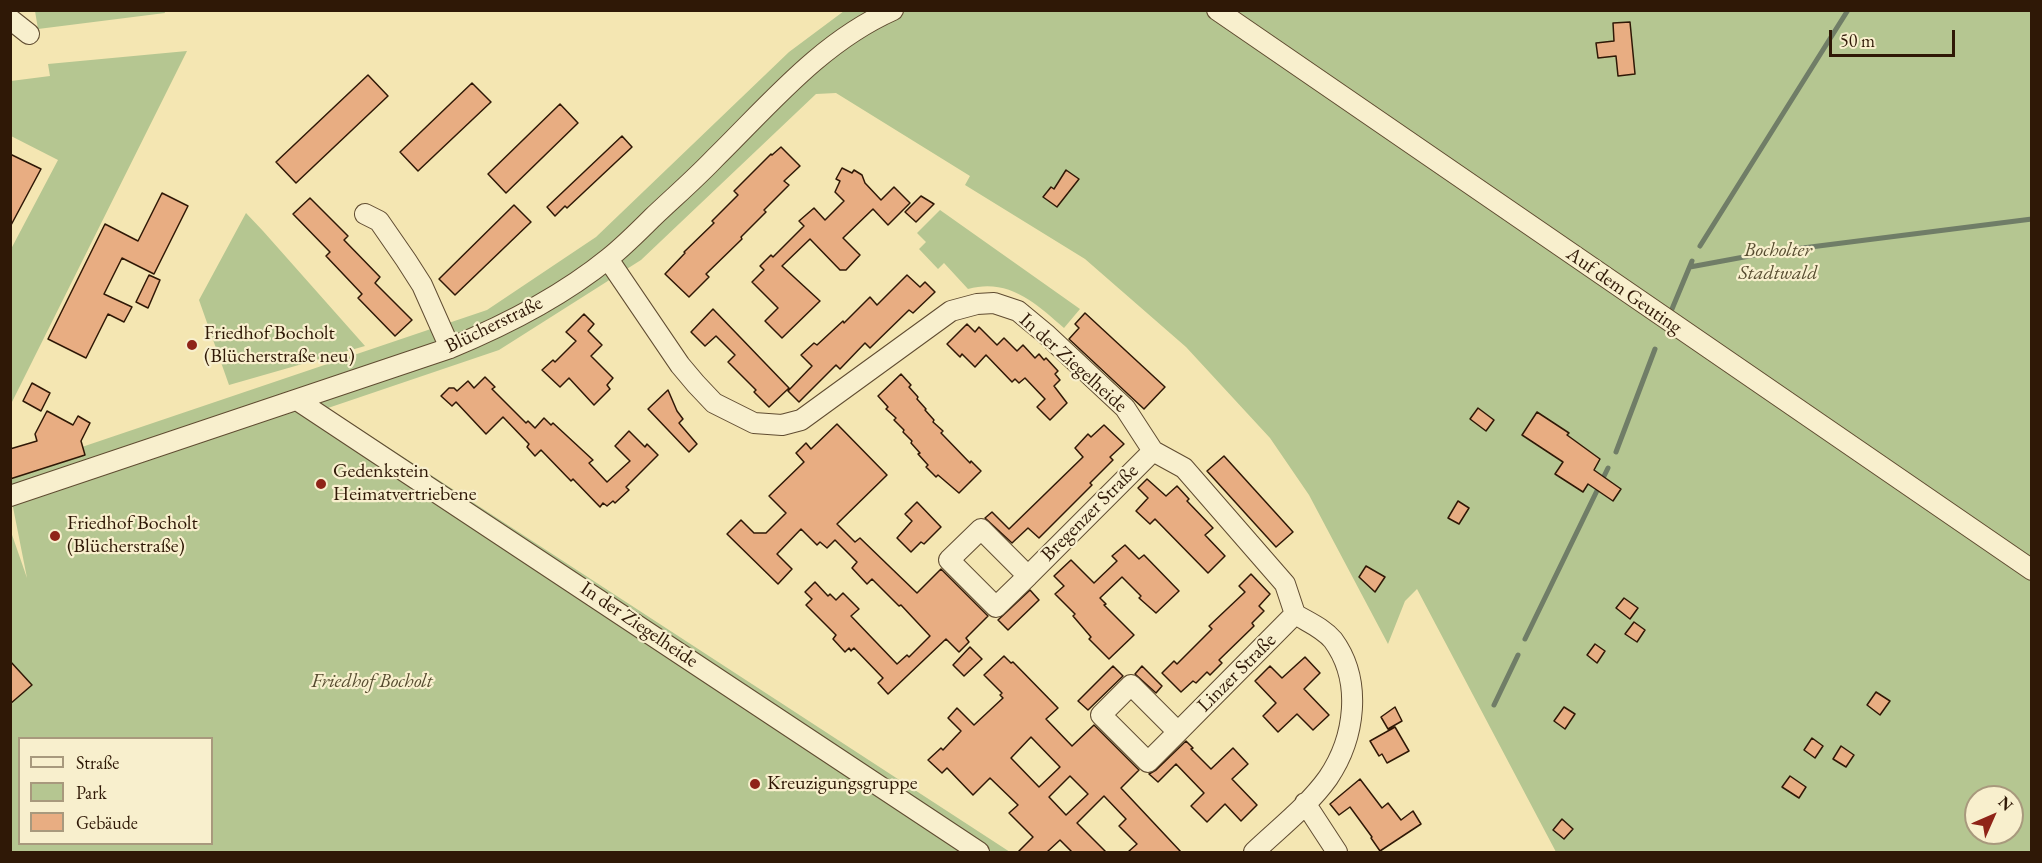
<!DOCTYPE html>
<meta charset="utf-8">
<style>
body{margin:0}
#map{position:relative;width:2042px;height:863px;overflow:hidden;background:#f4e6b2;font-family:"EB Garamond",serif}
canvas{display:block}
.frame{position:absolute;inset:0;border:12px solid #2f1806;pointer-events:none}
.legend{position:absolute;left:18px;top:737px;width:195px;height:108px;box-sizing:border-box;background:#f8efcd;border:2px solid #a8997d;margin:0;padding:8px 10px;list-style:none;font-size:18px;color:#2f1806}
.legend li{display:flex;align-items:center;gap:12px;height:30px}
.legend b{width:30px;border:2px solid #a8997d}
.north{position:absolute;left:1964px;top:785px;width:60px;height:60px;box-sizing:border-box;background:#f8efcd;border:2px solid #a8997d;border-radius:50%;rotate:45deg;font-size:16px;font-weight:700;line-height:24px;text-align:center;color:#2f1806}
.north::after{content:'';display:block;margin:auto;width:21px;height:27px;background:#8f2418;clip-path:polygon(50% 0,100% 100%,50% 72%,0 100%)}
.scale{position:absolute;left:1829px;top:30px;width:126px;height:27px;box-sizing:border-box;border:3px solid #2f1806;border-top:0;padding-left:8px;font-size:18px;line-height:21px;white-space:nowrap;color:#2f1806;-webkit-text-stroke:4px #f8efcd;paint-order:stroke}
</style>
<div id="map">
<canvas width="2042" height="863"></canvas>
<div class="frame"></div>
<ul class="legend">
<li><b style="height:8px;background:#f8efcd"></b>Straße</li>
<li><b style="height:16px;background:#b5c691"></b>Park</li>
<li><b style="height:16px;background:#e8ad82"></b>Gebäude</li>
</ul>
<div class="north">N</div>
<div class="scale">50 m</div>
</div>
<script>
const c = document.querySelector('canvas').getContext('2d');
c.lineJoin = 'round';
function fill(path, color) { c.fillStyle = color; c.fill(path, 'evenodd'); }
function strokePath(path, color, width, dash) { c.strokeStyle = color; c.lineWidth = width; c.lineCap = dash ? 'butt' : 'round'; c.setLineDash(dash || []); c.stroke(path); }
function drawText(font, color, halo, rows, align = 'center') {
  c.font = font + ' "EB Garamond",serif'; c.lineWidth = 4.5; c.setLineDash([]); c.textBaseline = 'middle'; c.strokeStyle = halo; c.fillStyle = color; for (const [text, x, y, turn = 0] of rows) {
    c.save(); c.translate(x, y); c.rotate((+turn || 0) * Math.PI / 180); c.textAlign = isNaN(turn) ? turn : align; if (halo) c.strokeText(text, 0, 0); c.fillText(text, 0, 0); c.restore();
  }
}
const green = new Path2D(`
 M164,10L165,13L38,29L35,11Z
 M844,11H2031V852H1556L1417,589L1405,601L1388,644L1309,495L1270,438L1186,347L1085,259L965,185L970,176L836,93L816,94L641,260L499,350L328,408L1010,852H11L10,529L27,578L11,497V471L487,310L596,237L789,52ZM20,738H212V844H20ZM1976,797H2012V833H1976Z
 M187,51L11,404V249L58,160L11,136V81L50,76L48,64Z
 M940,210L1080,309L1064,328C1035,303 1009,278 968,289L944,263L938,269L919,249L926,242L917,233Z
 M246,213L263,231L365,346L229,385L199,300Z`);
const stream = new Path2D(`
 M1700,246L1848,10
 M1690,267L1771,252L2032,219
 M1672,309L1692,261
 M1616,452L1655,349
 M1525,639L1608,468
 M1494,705L1518,655`);
const building = new Path2D(`
 M1630,22L1635,74L1618,76L1616,56L1598,58L1596,43L1614,41L1613,23Z
 M368,75L388,96L296,183L276,162Z
 M472,83L491,102L418,171L400,152Z
 M560,104L578,123L506,193L488,174Z
 M622,136L632,147L567,208L565,206L555,216L547,207Z
 M781,147L800,166L784,181L789,185L764,210L766,212L741,237L742,239L706,274L709,277L689,297L665,274L685,253L684,252L714,223L712,221L738,195L734,191L771,154L772,155Z
 M10,154L41,169L10,227Z
 M842,168L852,173L854,170L862,175L865,183L881,200L894,187L910,203L888,225L873,209L843,238L860,255L846,270H840L810,239L782,266L820,301L782,338L765,321L778,308L752,282L764,270L760,266L771,255L773,257L804,226L799,221L814,208L825,220L844,201L835,192L840,181L836,179Z
 M1066,170L1079,179L1057,207L1043,197L1051,187L1054,189Z
 M162,193L188,206L154,274L122,258L104,294L132,307L124,322L108,314L86,358L48,339L105,224L138,241Z
 M921,196L934,204L916,222L905,212Z
 M310,198L348,236L344,240L380,277L375,283L412,320L395,336L358,298L362,294L326,256L330,252L293,214Z
 M514,205L531,222L455,295L439,279Z
 M149,275L160,280L148,308L136,302Z
 M907,275L920,287L925,282L935,292L913,313L909,310L870,348L865,343L840,369L836,365L799,402L788,391L812,366L801,355L814,343L817,345L843,321L844,323L870,297L877,305Z
 M713,309L789,388L769,407L754,392L756,390L728,362L735,355L716,336L705,346L691,332Z
 M1085,313L1165,387L1144,409L1069,339L1079,328L1075,324Z
 M584,314L594,324L588,331L602,345L591,356L613,378L607,385L610,389L594,405L569,378L560,387L542,370L553,360L555,362L576,341L566,332Z
 M967,324L975,332L979,327L997,345L1004,338L1017,351L1023,345L1035,358L1039,354L1044,360L1046,358L1058,371L1055,374L1060,380L1054,386L1067,403L1050,420L1037,407L1045,399L1025,378L1019,383L1015,379L1012,382L986,355L975,367L962,354L960,357L947,344Z
 M901,374L911,385L909,387L918,397L917,399L926,409L925,410L934,420L933,422L943,431L941,433L970,463L971,461L981,471L959,493L938,475L936,477L926,467L928,465L918,454L920,453L911,443L912,441L903,432L904,430L894,420L896,418L886,409L888,407L878,396Z
 M485,377L495,387L492,389L526,423L528,421L535,428L544,418L551,425L553,423L593,460L589,463L607,482L630,461L615,446L629,431L645,447L647,444L658,455L626,487L629,490L615,503L613,501L607,506L603,503L600,507L573,479L571,481L541,450L535,456L527,447L529,444L503,417L486,434L456,402L452,406L441,396L449,388H454L457,391L468,381L474,388Z
 M32,383L50,393L41,411L23,401Z
 M668,390L677,411L683,419L679,423L697,444L689,452L648,409Z
 M1478,408L1494,420L1486,431L1470,419Z
 M47,411L73,425L78,416L90,423L81,441L85,455L10,479V449L37,441L35,434Z
 M1537,412L1569,433L1567,435L1600,459L1594,470L1621,489L1613,501L1588,484L1583,492L1555,474L1563,462L1522,435Z
 M837,424L887,475L837,524L855,542L860,538L917,593L941,569L988,616L966,638L969,642L959,652L946,639L888,694L878,683L883,678L854,648L851,651L849,648L845,652L833,639L836,635L806,605L812,599L805,592L815,582L828,596L830,594L836,600L843,593L859,609L851,616L897,664L907,655L909,657L930,636L901,605L899,606L872,579L867,584L852,568L857,562L835,540L827,548L820,542L817,545L801,529L777,554L792,569L778,584L727,534L741,520L754,533H766L786,513L769,496L804,462L796,453L806,443L811,449Z
 M1104,425L1124,444L1110,457L1113,460L1090,483L1092,485L1039,538L1028,528L1012,543L985,518L992,512L1009,529L1083,457L1075,448L1088,434L1091,437Z
 M1224,456L1293,532L1276,547L1207,471Z
 M1147,479L1166,496L1177,486L1189,499L1187,501L1213,528L1205,535L1225,556L1208,573L1155,519L1150,524L1136,511L1148,498L1138,488Z
 M1458,501L1469,508L1459,524L1448,518Z
 M917,502L941,527L924,544L921,542L911,552L897,538L912,521L905,514Z
 M1125,545L1139,559L1144,555L1179,591L1156,613L1139,598L1141,596L1122,577L1100,598L1106,604L1104,605L1134,635L1109,659L1089,639L1091,637L1073,616L1075,614L1055,594L1064,586L1054,576L1071,560L1094,583L1117,561L1112,556Z
 M1366,566L1385,577L1375,592L1359,577Z
 M1251,574L1270,594L1259,606L1264,611L1252,623L1254,626L1219,660L1222,663L1210,675L1207,672L1196,683L1193,681L1181,692L1162,673L1174,661L1177,664L1212,629L1209,626L1245,592L1239,586Z
 M1030,590L1039,600L1008,630L998,620Z
 M1624,598L1638,608L1630,619L1616,608Z
 M1634,622L1645,630L1637,642L1625,634Z
 M1595,644L1605,651L1597,663L1587,655Z
 M970,647L982,659L964,676L953,665Z
 M1004,656L1011,663L1013,662L1058,708L1046,719L1072,746L1094,725L1139,770L1121,788L1181,852H1128L1137,844L1119,826L1126,819L1104,796L1077,823L1106,852H1072L1060,840L1047,852H1018L1033,837L1009,813L1018,805L990,778L973,795L947,768L942,773L928,760L941,748L943,750L961,731L948,718L957,708L974,725L1003,698L1000,695L1002,693L984,675ZM1031,737L1060,767L1039,787L1011,758ZM1070,776L1088,794L1066,815L1049,797Z
 M1305,657L1320,673L1304,689L1329,715L1313,730L1297,714L1278,732L1263,716L1276,703L1255,681L1270,666L1282,678Z
 M10,661L32,685L10,704Z
 M1113,666L1123,676L1088,710L1078,701Z
 M1142,666L1162,686L1156,693L1135,674Z
 M1876,692L1890,701L1880,715L1867,705Z
 M1395,707L1402,721L1388,729L1381,717Z
 M1564,707L1575,714L1565,729L1554,721Z
 M1395,727L1409,751L1387,763L1382,754L1379,756L1370,741Z
 M1812,738L1823,746L1815,758L1804,750Z
 M1186,741L1193,748L1191,749L1211,769L1233,748L1248,764L1232,779L1257,805L1241,821L1225,804L1207,822L1191,806L1204,793L1176,764L1158,782L1149,774L1156,770Z
 M1841,746L1854,755L1846,767L1833,759Z
 M1790,776L1806,787L1799,798L1782,787Z
 M1360,779L1382,808L1388,803L1401,820L1413,811L1421,824L1380,851L1371,838L1372,837L1350,807L1339,815L1330,804Z
 M1562,819L1573,829L1564,839L1553,830Z`);
const minor = new Path2D(`
 M1217,10L2032,570
 M10,19L29,34
 M365,214L379,221L406,260L422,285L450,348
 M608,259L680,365L696,384L714,403L754,423L782,425L801,420L951,311L977,304L994,303L1018,311L1047,335L1125,408L1153,451L1184,468L1285,584L1295,614C1308,622 1323,628 1333,640C1363,681 1355,738 1328,778C1308,806 1278,829 1254,852
 M297,400L979,852
 M10,496L450,348C506,325 561,297 609,258C624,246 638,232 652,218C673,198 695,179 715,158C770,104 821,42 893,10
 M1028,576L996,607L949,560L981,529L1028,576L1153,451
 M1178,732L1148,762L1101,715L1131,685L1178,732L1295,614
 M1305,803L1337,852`);
const markers = [
 [192,345,6,"#8f2418"],
 [321,484,6,"#8f2418"],
 [55,536,6,"#8f2418"],
 [755,784,6,"#8f2418"]
];
const parkNames = [
 ["Bocholter",1778,251],
 ["Stadtwald",1778,274],
 ["Friedhof Bocholt",372,682]
];
const streetNames = [
 ["Auf dem Geuting",1624,291,35],
 ["Blücherstraße",494,325,-26],
 ["In der Ziegelheide",1073,363,42],
 ["Bregenzer Straße",1090,513,-45],
 ["In der Ziegelheide",639,625,34],
 ["Linzer Straße",1237,673,-45]
];
const poiNames = [
 ["Friedhof Bocholt",204,334],
 ["(Blücherstraße neu)",204,357],
 ["Gedenkstein",333,472],
 ["Heimatvertriebene",333,495],
 ["Friedhof Bocholt",67,524],
 ["(Blücherstraße)",67,547],
 ["Kreuzigungsgruppe",767,784]
];
fill(green, '#b5c691');
strokePath(stream, '#707d67', 5);
fill(building, '#e8ad82');
strokePath(building, '#2f1806', 1.5);
strokePath(minor, '#604c31', 22);
strokePath(minor, '#f8efcd', 20);
for (const [x, y, r, color] of markers) { const dot = new Path2D(); dot.arc(x, y, r, 0, 2 * Math.PI); c.fillStyle = color; c.fill(dot); strokePath(dot, '#f8efcd', 2); }
drawText('italic 20px', '#574c30', '#f8efcd', parkNames);
drawText('20px', '#2f1806', '#f8efcd', streetNames);
drawText('20px', '#2f1806', '#f8efcd', poiNames, 'left');
</script>
